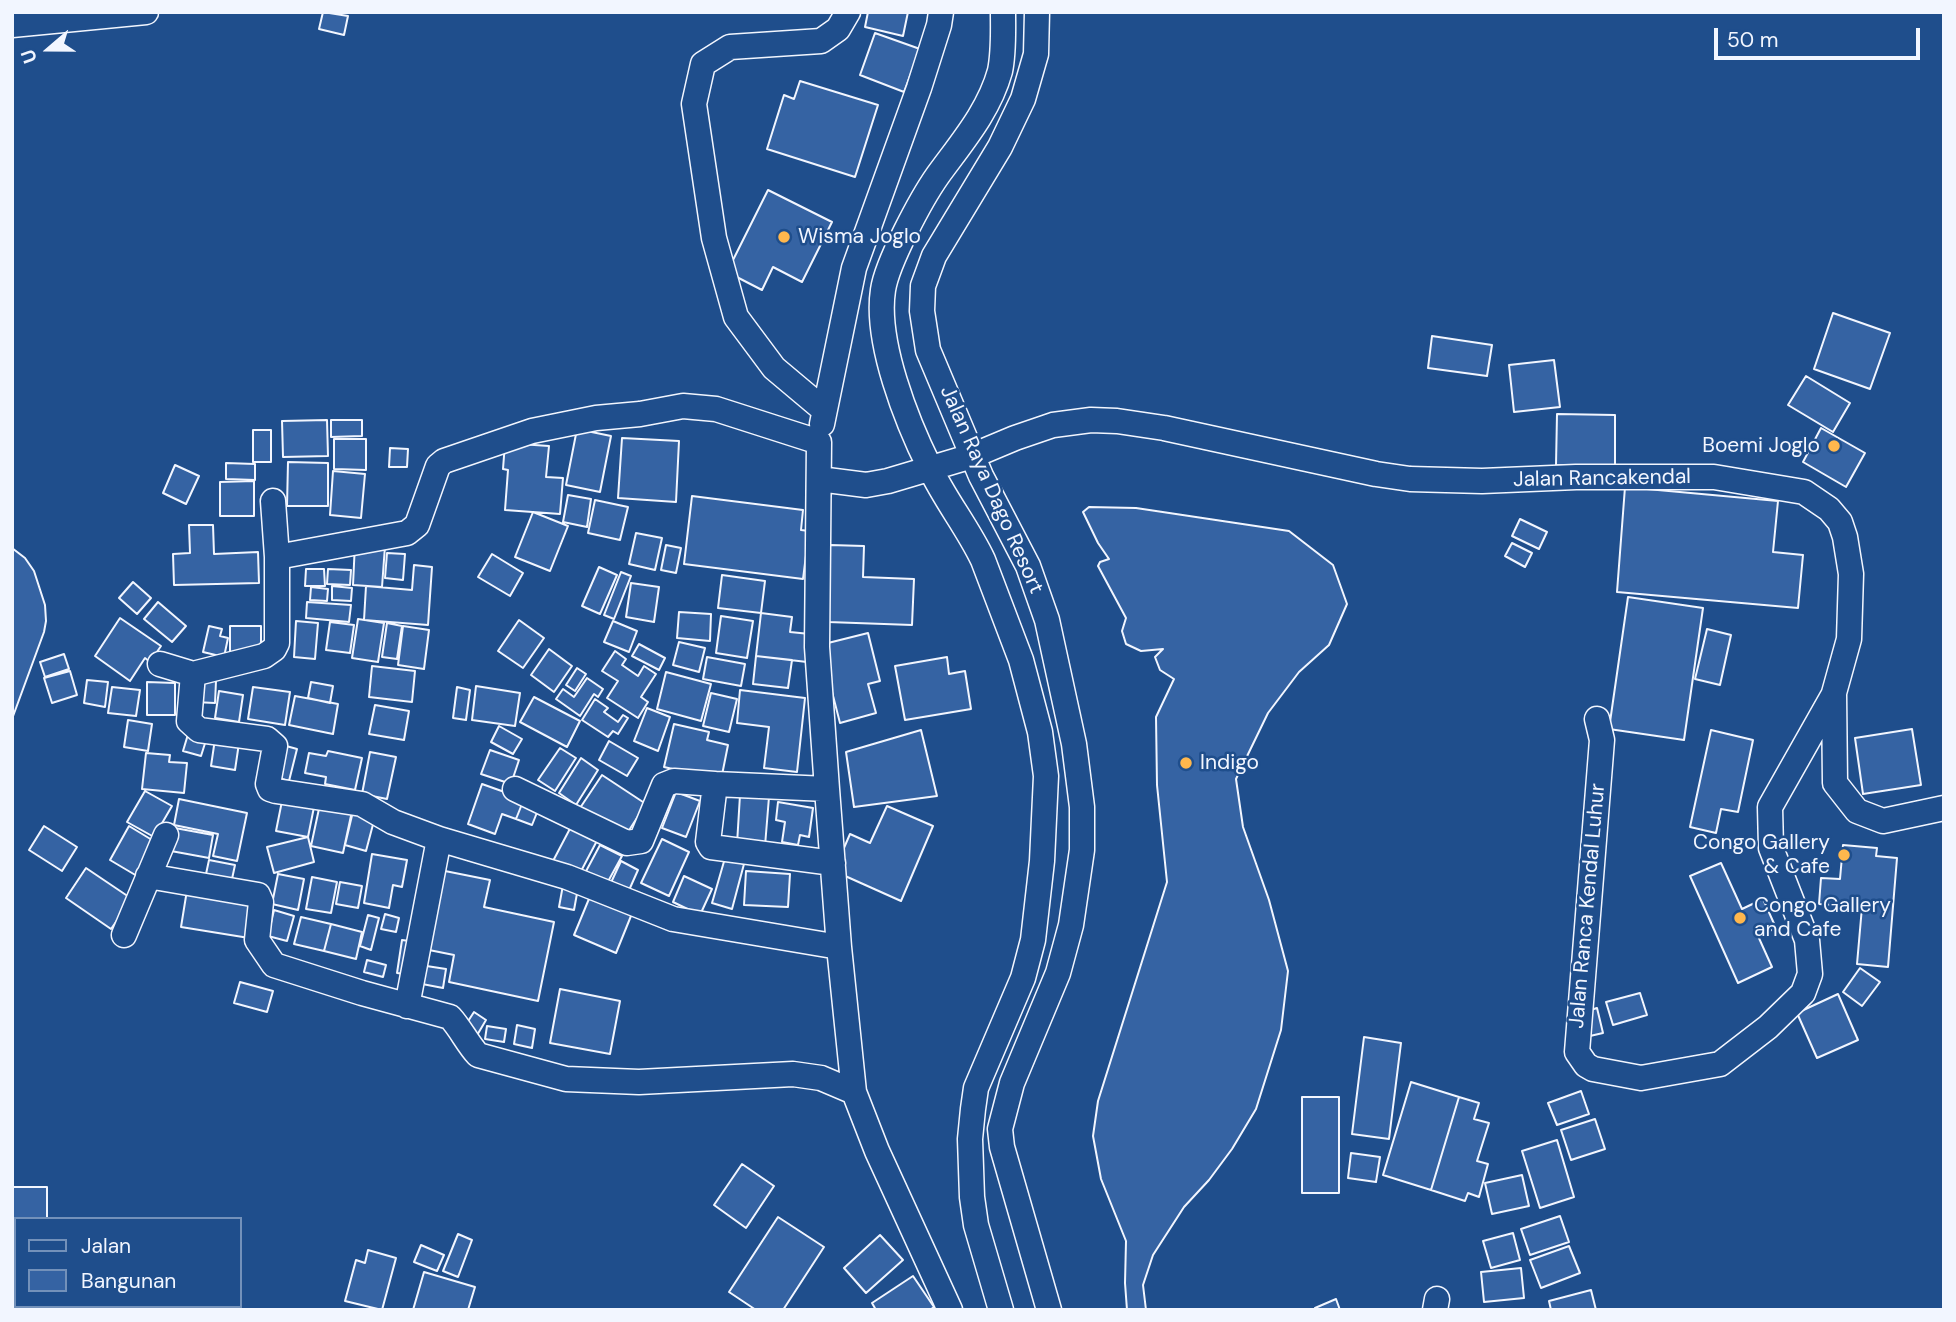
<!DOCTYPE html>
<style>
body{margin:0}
#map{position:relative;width:1956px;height:1322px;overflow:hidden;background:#1f4e8c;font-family:"DM Sans",sans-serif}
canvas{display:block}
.frame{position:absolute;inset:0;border:14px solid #f2f6ff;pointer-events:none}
.legend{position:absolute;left:14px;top:1217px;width:228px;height:91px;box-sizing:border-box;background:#1f4e8c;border:2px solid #7391ba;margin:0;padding:9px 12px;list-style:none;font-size:21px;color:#f2f6ff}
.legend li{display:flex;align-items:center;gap:14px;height:35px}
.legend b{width:35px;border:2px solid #7391ba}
.north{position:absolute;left:14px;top:14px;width:70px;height:70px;-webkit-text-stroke:5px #1f4e8c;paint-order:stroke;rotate:250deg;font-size:19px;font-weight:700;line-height:28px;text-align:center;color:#f2f6ff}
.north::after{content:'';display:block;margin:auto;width:24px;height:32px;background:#f2f6ff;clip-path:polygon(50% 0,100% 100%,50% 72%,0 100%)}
.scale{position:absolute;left:1714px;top:28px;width:206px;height:32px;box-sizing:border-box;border:4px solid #f2f6ff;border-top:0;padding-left:9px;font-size:21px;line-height:24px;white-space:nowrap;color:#f2f6ff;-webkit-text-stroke:5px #1f4e8c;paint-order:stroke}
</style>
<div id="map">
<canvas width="1956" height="1322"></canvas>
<div class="frame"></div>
<ul class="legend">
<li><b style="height:9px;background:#1f4e8c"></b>Jalan</li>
<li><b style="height:19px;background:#3563a3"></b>Bangunan</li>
</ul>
<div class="north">U</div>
<div class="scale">50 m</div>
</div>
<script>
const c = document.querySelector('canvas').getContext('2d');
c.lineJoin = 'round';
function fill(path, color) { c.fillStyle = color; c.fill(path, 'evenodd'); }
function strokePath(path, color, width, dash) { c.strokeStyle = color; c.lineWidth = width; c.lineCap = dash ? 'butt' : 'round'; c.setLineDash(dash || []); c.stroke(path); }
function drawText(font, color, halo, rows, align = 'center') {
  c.font = font + ' "DM Sans",sans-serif'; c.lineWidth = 5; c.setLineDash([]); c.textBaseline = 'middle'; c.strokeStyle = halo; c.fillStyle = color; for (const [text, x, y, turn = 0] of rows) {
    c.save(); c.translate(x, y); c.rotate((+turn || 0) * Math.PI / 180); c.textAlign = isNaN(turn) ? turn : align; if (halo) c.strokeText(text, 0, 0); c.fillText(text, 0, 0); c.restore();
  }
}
const building = new Path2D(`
 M323,12L348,16L344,35L319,29Z
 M868,12H908L903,36L865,27Z
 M875,33L920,49L904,92L860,75Z
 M800,81L878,105L855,177L767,149L784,95L794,99Z
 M768,190L832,222L802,282L773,267L762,290L727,272Z
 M1833,313L1890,333L1870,389L1814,369Z
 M1432,336L1492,345L1487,376L1428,368Z
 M1554,360L1560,407L1514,412L1509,365Z
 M1806,376L1850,403L1833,432L1788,405Z
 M1557,414L1615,415V466L1556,465Z
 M327,420L328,456L283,457L282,421Z
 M331,420H362V436L331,437Z
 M1821,428L1865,453L1846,487L1803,462Z
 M577,429L611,436L600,492L566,485Z
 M253,430H271V462H253Z
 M622,438L679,441L676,502L618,498Z
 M334,439H366V470L334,469Z
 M505,443L549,446L546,477L563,478L560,514L505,510L508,470L503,469Z
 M390,448L408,449L407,467H389Z
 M288,462L328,463V506H287Z
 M226,463L255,464V480L226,479Z
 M175,465L199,476L186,504L163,493Z
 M333,471L365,474L361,518L330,515Z
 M254,481V516H220V482Z
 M1625,487L1778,501L1773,552L1803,555L1798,608L1617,592Z
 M568,495L591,499L587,527L563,522Z
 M692,496L803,510L801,530L809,531L803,579L684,564Z
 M595,500L628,507L620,540L588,533Z
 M1089,507L1136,508L1289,531L1333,565L1347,604L1329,645L1299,672L1268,713L1236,779L1243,827L1269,900L1288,971L1281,1030L1256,1109L1232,1149L1209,1180L1184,1207L1153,1255L1143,1285L1146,1310H1127L1125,1283L1126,1241L1101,1179L1093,1136L1098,1101L1167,882L1157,785L1156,717L1174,679L1160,670L1155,657L1163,649L1141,651L1126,644L1122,631L1126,618L1098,566L1100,562L1109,559L1098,543L1083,512Z
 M533,512L568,526L550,571L515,557Z
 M1520,519L1547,532L1539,549L1512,536Z
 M189,525H213L214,554L258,552L259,583L174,585L173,554L190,553Z
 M636,533L662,538L655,570L629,564Z
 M355,543L385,546L382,587L353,585Z
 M1512,543L1532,553L1525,567L1505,556Z
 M666,545L681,548L676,573L661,570Z
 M830,545L864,546L863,577L914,579L912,625L828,622Z
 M12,548L25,558L34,571L45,605L46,621L44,632L12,719Z
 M387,553L405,554L403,580L385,578Z
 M492,554L523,573L510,596L478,577Z
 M414,565L432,567L428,625L364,620L366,586L412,590Z
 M599,567L617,575L600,614L582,606Z
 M306,569H324L325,586H305Z
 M328,569L351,570L350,585L327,584Z
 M621,572L631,576L614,619L604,615Z
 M722,575L765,581L761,613L718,608Z
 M133,582L151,598L137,614L119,598Z
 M631,583L659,587L654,622L626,617Z
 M332,586L352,588L351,601L332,600Z
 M311,587L328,589L327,601L310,600Z
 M1628,597L1703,608L1684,740L1609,729Z
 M158,602L186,626L172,642L144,619Z
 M307,602L351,605L349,622L306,618Z
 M679,612L711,614L710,641L677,638Z
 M761,613L792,617L790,632L810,634L807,662L756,656Z
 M721,616L753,621L747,658L716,653Z
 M120,618L161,646L150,662L145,658L130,681L95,656Z
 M358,619L384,623L378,662L352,658Z
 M519,620L544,638L523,668L498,651Z
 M296,621L318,623L315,659L294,657Z
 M613,621L637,631L629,652L604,642Z
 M330,622L354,625L350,653L326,650Z
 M387,623L402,626L397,659L382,657Z
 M209,626L222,629L220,636L228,638L224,657L203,652Z
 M230,626H261V653H230Z
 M403,626L429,630L424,669L398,665Z
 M1707,629L1731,635L1720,685L1695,679Z
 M868,633L880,681L868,684L876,713L840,723L820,645Z
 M679,642L705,648L699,672L673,665Z
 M639,644L665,658L659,670L632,656Z
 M549,649L572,666L554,692L531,675Z
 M615,651L626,659L622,665L638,676L644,666L656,674L641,697L648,702L638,718L607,698L618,681L602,671Z
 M64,654L69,669L45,677L40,662Z
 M756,656L792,660L788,688L753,684Z
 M707,657L745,664L741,686L703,679Z
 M947,657L949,674L965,671L971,709L905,720L895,666Z
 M372,666L415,671L412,702L369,697Z
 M577,668L586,674L575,691L566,685Z
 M70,671L77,695L52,703L44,678Z
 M666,672L711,684L701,721L657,709Z
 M587,678L603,689L598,697L594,694L580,716L556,699L563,689L574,697Z
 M87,680L108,682L105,707L84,703Z
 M194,680L216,681L215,703L194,702Z
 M147,682L175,683V715H147Z
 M311,682L333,686L330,703L308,698Z
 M476,686L520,693L515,726L472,720Z
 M112,687L140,690L136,716L108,713Z
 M253,687L290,692L285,725L248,719Z
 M457,687L470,690L466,720L453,718Z
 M740,690L805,698L797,772L764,768L769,727L737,723Z
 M219,691L243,695L239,722L215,718Z
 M711,693L737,699L729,732L703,726Z
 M295,696L338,704L333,734L289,725Z
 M534,697L580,721L567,747L520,722Z
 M595,699L608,708L604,712L618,722L623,715L628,718L618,734L613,731L608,737L582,720Z
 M375,705L409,711L404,740L369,734Z
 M647,708L670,717L658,751L634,741Z
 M128,720L152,724L148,751L124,747Z
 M674,724L709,732L707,740L728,745L721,780L664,767Z
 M499,726L522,739L513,754L491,742Z
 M1912,729L1921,785L1863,794L1855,738Z
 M921,730L937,796L854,807L846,752Z
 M1711,730L1753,740L1738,812L1721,809L1716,833L1690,827Z
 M189,731L207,737L201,756L183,751Z
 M215,739L239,743L235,770L211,766Z
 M609,741L638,758L627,776L599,760Z
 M279,744L297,749L289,781L272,776Z
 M560,748L576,758L555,791L538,780Z
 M490,750L519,760L511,784L481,774Z
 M328,751L362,758L355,790L325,784L326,777L305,773L309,753L326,756Z
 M370,752L396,757L387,799L362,794Z
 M146,753L170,755L169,762L187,763L184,793L142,789Z
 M581,758L598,770L576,805L559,793Z
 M602,775L646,804L624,838L580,808Z
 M482,784L524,799L516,819L502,814L495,834L468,824Z
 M145,791L172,806L154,837L127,822Z
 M676,792L700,801L686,837L662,828Z
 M740,795L769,797L765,846L737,844Z
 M283,796L315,802L308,837L276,831Z
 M179,799L247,813L237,861L213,856L218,834L174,825Z
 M524,799L540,805L532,825L516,819Z
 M778,802L813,808L809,837L800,835L798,845L782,842L785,822L776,820Z
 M320,804L352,811L343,853L311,846Z
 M887,806L933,826L901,901L834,871L850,834L870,843Z
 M354,807L376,813L366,851L345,845Z
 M574,821L600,835L579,875L553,861Z
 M44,826L77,847L62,871L29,850Z
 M129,826L157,843L137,876L110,860Z
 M175,828L213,835L209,858L171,851Z
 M308,837L314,862L274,873L267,847Z
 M662,839L689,852L669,896L641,883Z
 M600,845L622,856L605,887L584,875Z
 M1843,845L1877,848L1876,856L1897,858L1888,967L1857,964L1862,907L1819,904L1821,878L1840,879Z
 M372,854L407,860L402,887L393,885L389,908L364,903Z
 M725,858L744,864L732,909L712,903Z
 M209,860L235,865L232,879L206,874Z
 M621,861L638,870L626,897L608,889Z
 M1721,863L1742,909L1763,899L1776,928L1758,936L1772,967L1738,983L1690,876Z
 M86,868L132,899L111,929L66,898Z
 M435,869L490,880L484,907L554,922L538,1001L449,982L454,955L419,948Z
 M746,871L790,874L788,907L744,905Z
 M278,874L304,879L298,910L272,904Z
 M684,876L712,889L700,915L673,902Z
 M312,877L337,882L331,913L306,909Z
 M340,882L362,886L358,908L336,904Z
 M563,885L578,888L574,910L559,907Z
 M187,890L255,901L249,938L181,927Z
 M591,894L633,911L616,953L574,935Z
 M274,910L294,916L287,941L268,936Z
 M385,914L399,918L396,932L381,929Z
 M368,915L379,918L371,950L360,946Z
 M301,917L331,924L324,951L294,944Z
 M331,924L362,932L356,959L324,951Z
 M402,940L417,942L412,975L397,973Z
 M367,960L386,965L383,977L364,972Z
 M420,965L446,969L443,988L417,983Z
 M1860,968L1880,982L1862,1006L1843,992Z
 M240,982L273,991L267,1012L234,1003Z
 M560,989L620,1001L610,1054L550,1043Z
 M1640,993L1647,1015L1613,1025L1606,1002Z
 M1838,994L1858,1040L1817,1058L1797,1013Z
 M1597,1008L1603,1033L1590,1036L1584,1012Z
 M474,1012L486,1020L476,1037L463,1029Z
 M517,1025L535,1029L532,1048L514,1044Z
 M487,1026L506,1029L504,1042L485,1039Z
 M1364,1037L1401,1043L1389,1139L1352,1134Z
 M1411,1082L1459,1097L1431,1190L1383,1175Z
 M1581,1091L1589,1114L1557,1125L1548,1103Z
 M1302,1097H1339V1193H1302Z
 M1459,1097L1479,1103L1474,1119L1489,1123L1477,1161L1488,1164L1479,1197L1468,1193L1465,1201L1431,1190Z
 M1595,1119L1605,1149L1571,1160L1561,1130Z
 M1557,1140L1574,1197L1540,1208L1522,1151Z
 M1351,1153L1380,1157L1376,1182L1348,1178Z
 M742,1164L774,1186L746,1228L714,1205Z
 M1522,1175L1529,1206L1492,1214L1485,1183Z
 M12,1187H47V1219H16V1236H12Z
 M1560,1216L1569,1242L1530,1255L1521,1229Z
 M778,1217L824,1247L783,1310H756L729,1292Z
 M1513,1233L1520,1260L1491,1268L1483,1241Z
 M458,1234L472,1240L458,1277L443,1271Z
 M880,1235L903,1260L866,1293L844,1268Z
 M421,1245L444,1255L437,1271L414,1262Z
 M1569,1246L1580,1273L1541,1288L1530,1260Z
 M368,1250L396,1258L382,1310L345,1301L356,1260L365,1263Z
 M1521,1268L1524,1298L1484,1302L1481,1272Z
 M424,1272L475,1287L468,1310H413Z
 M913,1276L934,1307L930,1310H876L872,1303Z
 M1591,1290L1596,1310H1551L1549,1301Z
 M1336,1299L1340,1310H1315V1308Z`);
const minor = new Path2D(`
 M1037,12L1036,54L1023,99L1000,147L934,256L923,286L922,311L928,350L981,476L1028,566L1047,620L1074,744L1082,807V850L1071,925L1058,973L1012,1083L1000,1129L1002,1147L1049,1310
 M12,25L146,12
 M824,410L774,368L736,317L714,238L694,104L703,64L730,47L821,41L838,29L848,12
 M822,424L854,268L919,88L939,25L941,12
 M819,479L866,485L888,481L972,456L1015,438L1053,425L1091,420L1117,421L1164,428L1376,474L1410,479L1482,481L1576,477H1714L1804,492L1829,509L1840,522L1845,537L1851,574L1849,639L1834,693L1835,783L1857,811L1883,821L1944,808
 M277,557L407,533L417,525L438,466L444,461L532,431L596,418L640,414L683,406L716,409L819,442L817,647L827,789
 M160,664L193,674L189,721L199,730L267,739L275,746L268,784L270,789L276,791L362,804L393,822L439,839L567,877L673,919L839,947L854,1092
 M193,674L264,656L274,649L277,643V557L273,501
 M1597,719L1602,740L1577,1052L1586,1065L1593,1069L1641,1078L1720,1064L1768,1027L1803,993L1810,974L1807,940L1771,848L1770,807L1834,694
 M715,784L827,789L839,947
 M515,789L627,843L641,841L664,785L674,781L715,784L708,842L711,847L833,863
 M148,876L258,895L261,902L257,940L274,965L362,993L450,1017C461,1029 467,1043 478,1055L566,1079L639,1082L793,1074L821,1078L854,1092L877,1151L950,1310
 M124,935L166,835
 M407,1006L439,839
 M1001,1310L976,1225L972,1197L970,1139L973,1109L976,1088L1023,978L1033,940L1042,861L1046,776L1040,732L1021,660L983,560C968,528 945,500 930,468C907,422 875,342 883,290C887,263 921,199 938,175C962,142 989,111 1000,71C1004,52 1003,31 1003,12
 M1435,1310L1437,1299`);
const markers = [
 [784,237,7,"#ffb74d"],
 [1834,446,7,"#ffb74d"],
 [1186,763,7,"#ffb74d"],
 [1844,855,7,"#ffb74d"],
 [1740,918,7,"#ffb74d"]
];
const poiNames = [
 ["Wisma Joglo",798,237],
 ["Boemi Joglo",1820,446,"right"],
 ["Indigo",1200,763],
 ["Congo Gallery",1830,843,"right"],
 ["& Cafe",1830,867,"right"],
 ["Congo Gallery",1754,906],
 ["and Cafe",1754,930]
];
const streetNames = [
 ["Jalan Rancakendal",1602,479,-1],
 ["Jalan Raya Dago Resort",991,490,66],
 ["Jalan Ranca Kendal Luhur",1588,906,-85]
];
fill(building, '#3563a3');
strokePath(building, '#f2f6ff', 2);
strokePath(minor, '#f2f6ff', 27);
strokePath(minor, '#1f4e8c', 24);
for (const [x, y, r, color] of markers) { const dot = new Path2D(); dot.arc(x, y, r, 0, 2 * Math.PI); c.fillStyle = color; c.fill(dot); strokePath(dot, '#1f4e8c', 2.5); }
drawText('21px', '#f2f6ff', '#1f4e8c', poiNames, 'left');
drawText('21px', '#f2f6ff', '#1f4e8c', streetNames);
</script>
